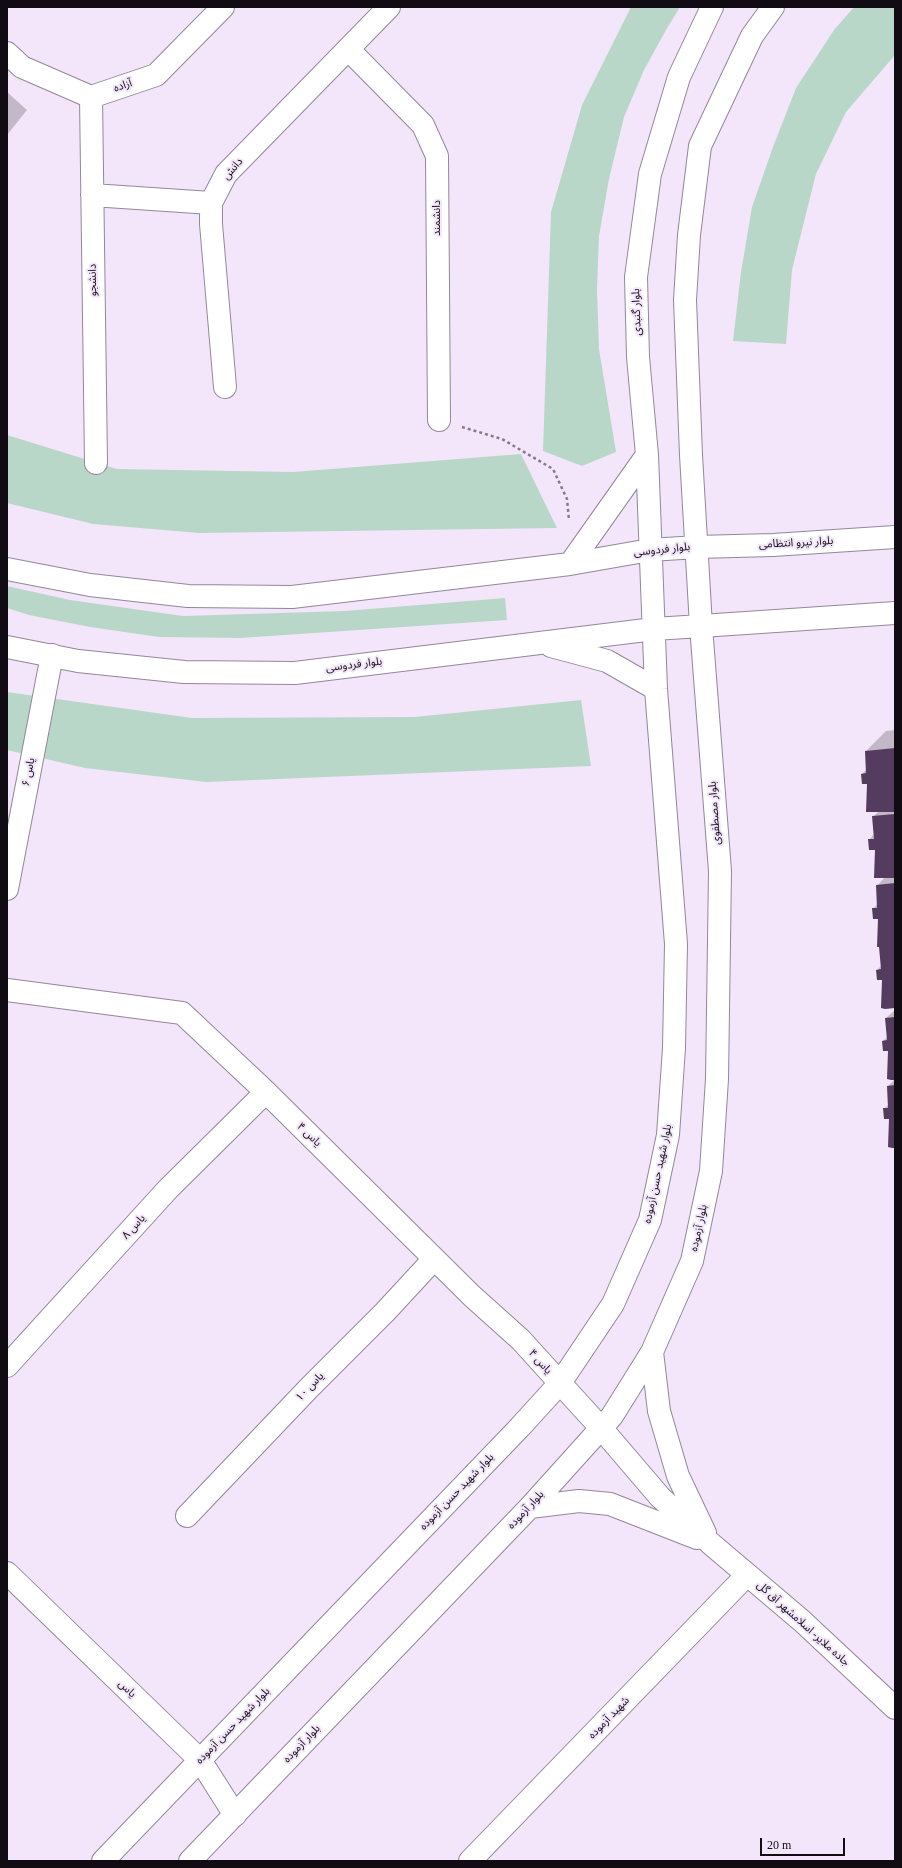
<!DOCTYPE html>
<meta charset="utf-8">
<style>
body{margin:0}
#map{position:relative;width:902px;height:1868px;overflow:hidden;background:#f3e6fa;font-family:"Times New Roman",serif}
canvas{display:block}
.frame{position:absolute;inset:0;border:8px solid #110c13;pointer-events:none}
.scale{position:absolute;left:760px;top:1838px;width:85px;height:18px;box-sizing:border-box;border:2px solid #110c13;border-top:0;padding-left:5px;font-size:12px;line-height:14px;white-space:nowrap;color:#110c13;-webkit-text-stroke:3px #f3e6fa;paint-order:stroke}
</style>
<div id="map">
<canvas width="902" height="1868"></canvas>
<div class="frame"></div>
<div class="scale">20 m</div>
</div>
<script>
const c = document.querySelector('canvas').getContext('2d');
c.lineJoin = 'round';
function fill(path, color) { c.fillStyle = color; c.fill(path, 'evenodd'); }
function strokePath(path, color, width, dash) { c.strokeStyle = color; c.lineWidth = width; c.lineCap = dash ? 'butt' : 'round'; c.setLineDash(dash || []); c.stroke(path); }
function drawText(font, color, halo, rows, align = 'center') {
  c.font = font + ' "Times New Roman","Noto Sans Arabic",serif'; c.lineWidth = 4; c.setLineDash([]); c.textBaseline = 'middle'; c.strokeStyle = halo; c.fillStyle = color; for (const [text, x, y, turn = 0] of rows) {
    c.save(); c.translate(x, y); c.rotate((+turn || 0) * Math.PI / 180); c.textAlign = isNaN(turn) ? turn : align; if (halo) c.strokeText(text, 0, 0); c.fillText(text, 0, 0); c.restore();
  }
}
const green = new Path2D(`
 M631,7H680L666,30L644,70L624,117L609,179L599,236L597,290L599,349L616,452L582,466L543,451L551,212L582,105Z
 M854,7H895V55L846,112L816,174L792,270L786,344L733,341L741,272L752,207L773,147L796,88L834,30Z
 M7,435L117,469L293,472L521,454L557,528L199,533L93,524L7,503Z
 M7,586L70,600L183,616L345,611L505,598L507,620L240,638L159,637L90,627L29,615L7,608Z
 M7,692L192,718L415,717L581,700L591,766L206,782L85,768L7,750Z`);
const shadow = new Path2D(`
 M7,92L27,110L7,135Z
 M895,730V1007L883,979L877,970L882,965L879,918L873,909L878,903L877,886L885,877L876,849L869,840L874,834L873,817L879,811L868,783L862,774L867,769L866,751L886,731Z
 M895,1010V1078L889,1050L883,1041L888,1036L886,1018Z
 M895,1079V1146L890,1118L884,1109L889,1104L888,1086Z`);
const building = new Path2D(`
 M895,748V812H866L867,784H862L861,774L866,773L865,751Z
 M895,814V878H874L875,850H869L868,839H874L872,816Z
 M895,883V1008L885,1009L881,1008L882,980H877L876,970L881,969L879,947H877L878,919H873L872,908H877L876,885Z
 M895,1017V1080H891L887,1079L888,1051H883L882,1041L887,1040L885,1018Z
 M895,1085V1148H892L888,1147L889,1119H884L883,1108H888L887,1086Z`);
const path = new Path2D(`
 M462,427L502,439L553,469L567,499L569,520`);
const minor = new Path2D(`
 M348,49L423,125L437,156L439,420
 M7,53L22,67L91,97L156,75L223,7
 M91,97L96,463
 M92,195L211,203
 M225,387L211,224V203L226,174L389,7
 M697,547L773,545L895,537
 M701,626L895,613
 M7,889L52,655
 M7,990L182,1013L266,1092L472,1296L521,1340L560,1383
 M7,1366L168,1189L266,1092
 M187,1516L309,1388L385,1312L434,1259
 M7,1573L200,1760L235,1815
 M470,1861L747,1575`);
const major = new Path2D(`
 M570,564L647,455
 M7,569L90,585L188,596L292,597L570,564L650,550L697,547
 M551,646L607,661L656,689
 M7,647L78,661L184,672L295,673L654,629L701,626
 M652,1352L659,1411L678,1476L705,1533
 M560,1383L601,1428L660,1497L710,1543L802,1621L895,1708
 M530,1507L579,1501L610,1504L697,1538
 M103,1861L520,1427L560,1383L613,1304L650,1220L668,1135L674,1048L676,944L656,689L647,455L638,357L636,277L650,174L679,77L712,7
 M190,1861L530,1507L612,1416L652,1352L692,1261L711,1171L717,1079L720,871L701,626L691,455L685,300L689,235L700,146L752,36L773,7`);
const streetNames = [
 ["آزاده",123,86,-19],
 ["دانش",233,169,-50],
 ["دانشمند",437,218,-90],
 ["دانشجو",93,280,-91],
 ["بلوار گنبدی",637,312,-92],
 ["بلوار نیرو انتظامی",796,543,-3],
 ["بلوار فردوسی",662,550,-6],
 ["بلوار فردوسی",354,665,-7],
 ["یاس ۶",29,772,-79],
 ["بلوار مصطفوی",715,813,-94],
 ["یاس ۴",309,1135,44],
 ["بلوار شهید حسن آزموده",658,1174,-78],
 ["یاس ۸",134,1227,-48],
 ["بلوار آزموده",699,1228,-78],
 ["یاس ۴",540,1362,48],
 ["یاس ۱۰",310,1387,-46],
 ["بلوار شهید حسن آزموده",457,1492,-46],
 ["بلوار آزموده",526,1510,-47],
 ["جاده ملایر- اسلامشهر آق گل",803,1624,42],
 ["یاس",127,1689,44],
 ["شهید آزموده",609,1718,-46],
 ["بلوار شهید حسن آزموده",233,1726,-46],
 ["بلوار آزموده",302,1744,-46]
];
fill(green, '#b9d7c8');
fill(shadow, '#0003');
fill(building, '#533c5d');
strokePath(minor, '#938799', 24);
strokePath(major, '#938799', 24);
strokePath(path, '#847b89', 2.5, [3, 3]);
strokePath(minor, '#fff', 22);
strokePath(major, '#fff', 22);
drawText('11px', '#110c13', '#f3e6fa', streetNames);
</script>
